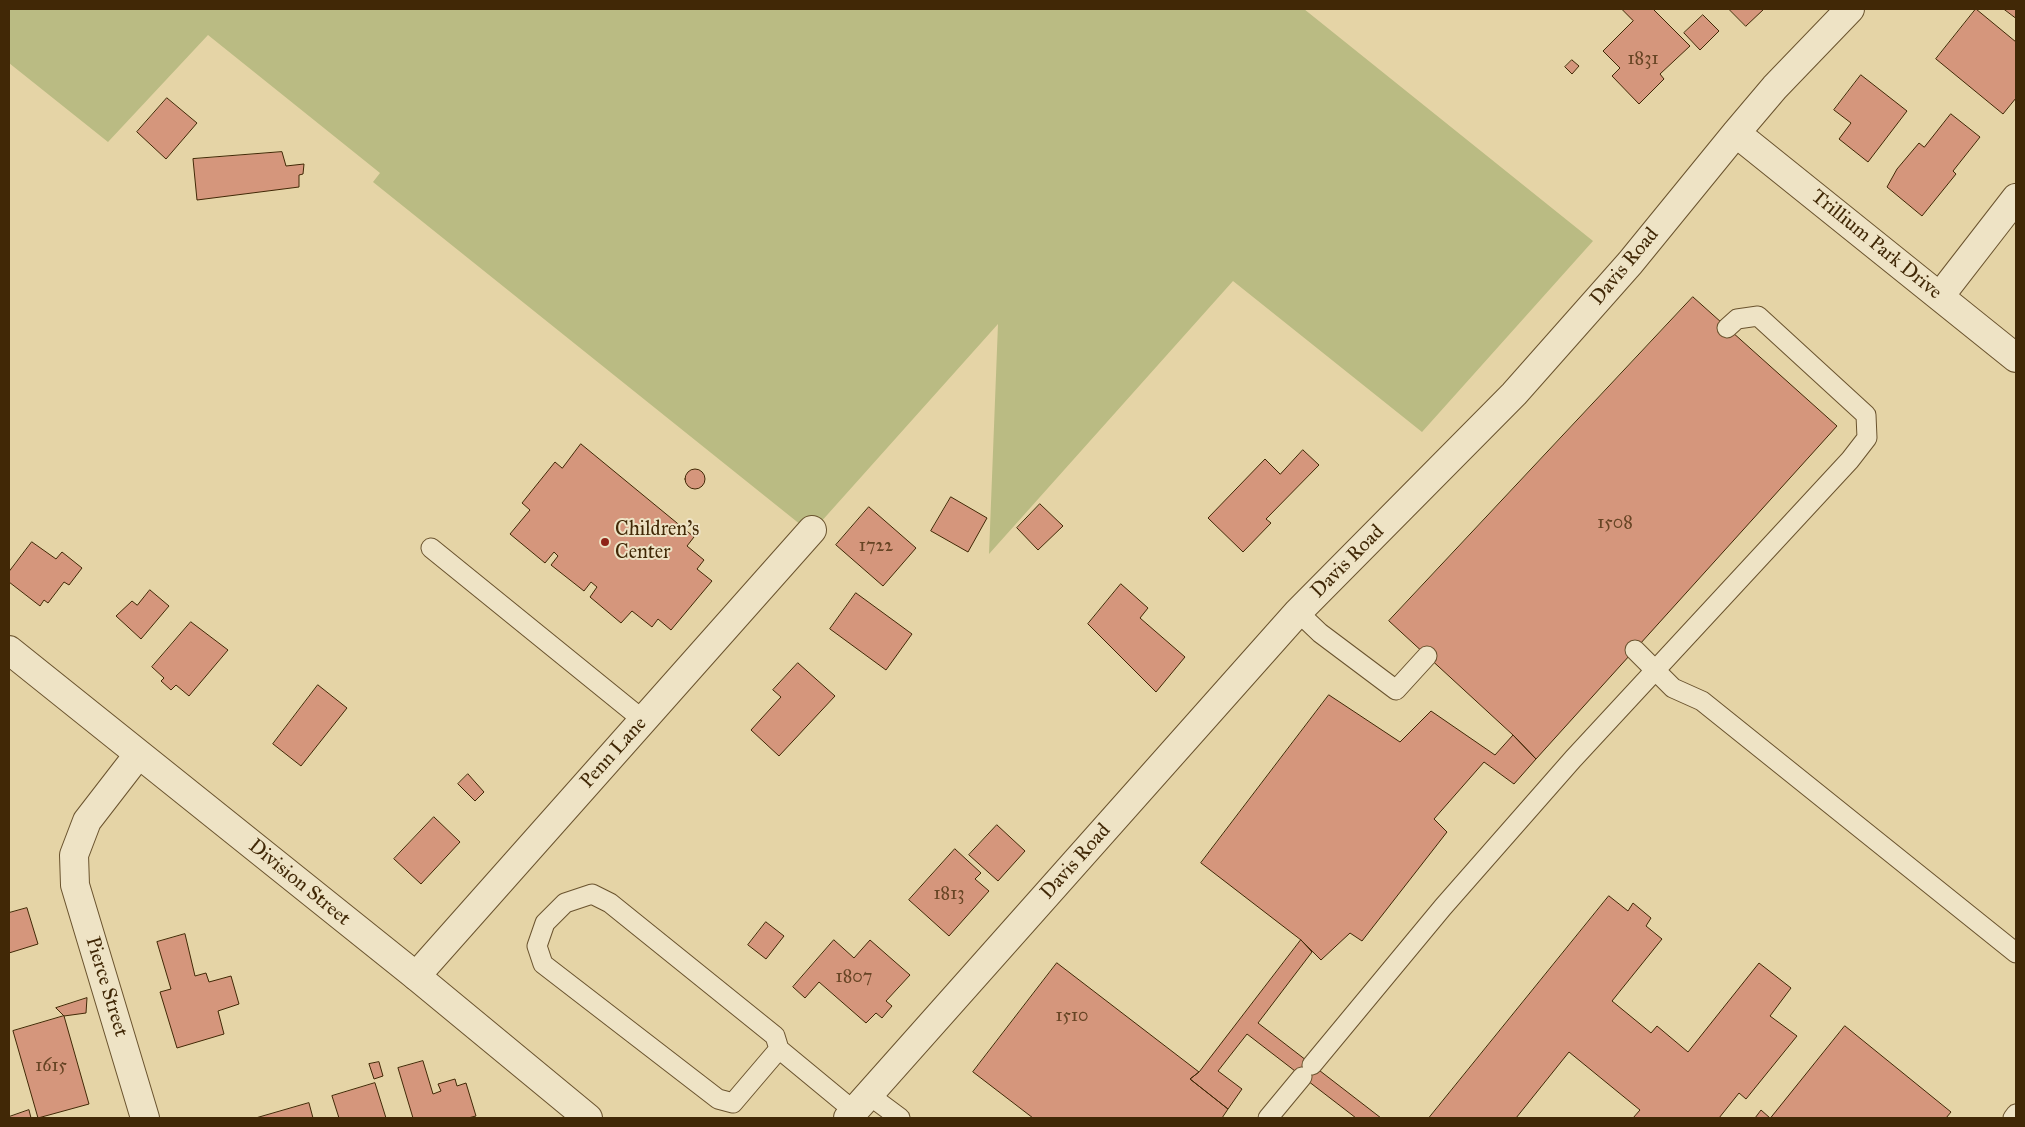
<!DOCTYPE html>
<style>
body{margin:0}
#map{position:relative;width:2025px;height:1127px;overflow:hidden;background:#e5d4a6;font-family:"IM FELL Great Primer",serif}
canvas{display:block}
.frame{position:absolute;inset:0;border:10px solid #412806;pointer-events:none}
</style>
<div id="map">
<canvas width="2025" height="1127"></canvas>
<div class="frame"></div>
</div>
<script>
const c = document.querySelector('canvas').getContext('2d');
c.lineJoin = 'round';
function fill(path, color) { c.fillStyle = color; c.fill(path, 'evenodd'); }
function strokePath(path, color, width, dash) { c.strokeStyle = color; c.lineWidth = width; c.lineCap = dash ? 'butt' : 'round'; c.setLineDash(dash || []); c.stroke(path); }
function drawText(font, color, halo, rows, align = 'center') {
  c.font = font + ' "IM FELL Great Primer",serif'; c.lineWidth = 4; c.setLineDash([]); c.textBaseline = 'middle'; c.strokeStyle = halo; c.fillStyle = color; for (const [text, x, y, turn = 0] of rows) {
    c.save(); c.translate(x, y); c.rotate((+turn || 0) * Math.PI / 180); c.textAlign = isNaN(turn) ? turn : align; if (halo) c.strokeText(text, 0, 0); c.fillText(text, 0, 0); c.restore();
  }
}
const green = new Path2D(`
 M9,9H1304L1593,241L1422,432L1233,281L989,554L998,324L811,533L373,182L380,173L208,35L108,142L9,63Z`);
const building = new Path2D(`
 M1622,9H1653L1690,46L1660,74L1664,79L1639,104L1612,76L1620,68L1603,51L1633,21Z
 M1729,9H1764L1746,26Z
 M1976,9L2016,42V98L2003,114L1936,59Z
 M2004,9H2016V18Z
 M1703,15L1719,31L1700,50L1684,33Z
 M1572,60L1579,66L1572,74L1565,67Z
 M1861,75L1907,111L1868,162L1839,139L1851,123L1834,110Z
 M167,98L197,123L166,159L137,132Z
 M1951,114L1980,137L1953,171L1956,174L1922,216L1887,187L1897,169L1919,143L1924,147Z
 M282,152L286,166L304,164L303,174L299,175V187L197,200L193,159Z
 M1693,297L1837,426L1536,759L1513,735L1389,621Z
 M581,444L694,537L687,546L704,560L697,569L712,581L671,630L658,619L652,627L632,611L621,623L590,597L597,587L591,582L584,591L551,565L558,556L554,552L545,563L510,534L530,510L522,503L555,462L562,468Z
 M1303,450L1319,465L1266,519L1271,523L1243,552L1208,518L1265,459L1280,474Z
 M685 479a10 10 0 1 1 20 0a10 10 0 1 1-20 0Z
 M951,497L987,518L968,552L931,531Z
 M1040,504L1063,526L1038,550L1017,528Z
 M869,507L916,548L883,586L836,545Z
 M32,542L56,559L62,552L82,568L69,585L64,582L48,603L44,600L40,606L9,582V572Z
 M1121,584L1148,608L1140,618L1185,657L1156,692L1088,624Z
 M150,590L169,606L141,639L116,616L132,601L137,605Z
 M856,593L912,634L886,670L830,629Z
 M191,622L228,650L189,696L176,685L171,690L161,681L164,678L152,667Z
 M798,663L835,696L779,756L751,730L781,697L773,690Z
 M318,685L347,708L301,766L273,744Z
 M1329,695L1400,742L1431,711L1495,755L1513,735L1536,759L1514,784L1484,762L1434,819L1447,832L1362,941L1350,933L1321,960L1301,940L1201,863Z
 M468,774L484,792L475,801L458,784Z
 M434,817L460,842L421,884L394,859Z
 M997,825L1025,851L998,881L969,855Z
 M955,849L981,873L975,879L989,891L949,936L909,900Z
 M1609,896L1628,911L1633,903L1651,918L1646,926L1662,939L1612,1001L1651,1033L1657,1026L1688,1052L1759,963L1791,988L1770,1016L1797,1036L1746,1099L1739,1093L1719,1118H1633L1640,1110L1569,1052L1516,1118H1429Z
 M27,908L38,944L9,953V913Z
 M766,922L784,936L766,959L748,945Z
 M185,934L195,976L206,973L209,982L231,976L239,1004L218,1011L224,1034L177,1048L160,992L171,989L157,942Z
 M834,940L854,958L870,940L910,975L886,1001L892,1006L882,1018L876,1013L866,1023L819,982L805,998L793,987Z
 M1301,940L1312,952L1258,1023L1381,1118H1356L1247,1034L1218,1071L1242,1089L1228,1109L1190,1079L1199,1072Z
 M1057,963L1199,1072L1190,1079L1228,1109L1222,1118H1033L973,1072Z
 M87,998L86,1013L64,1016L56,1008Z
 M64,1016L89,1104L38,1118L13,1031Z
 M1845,1026L1951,1112L1946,1118H1755L1761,1110L1770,1118Z
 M423,1061L433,1094L441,1091L438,1084L455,1079L457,1086L466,1083L476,1116L468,1118H413L398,1068Z
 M379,1062L383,1076L374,1079L369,1064Z
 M375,1083L386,1118H339L332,1096Z
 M309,1103L313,1118H256Z
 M29,1110L31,1118H9V1117Z`);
const service = new Path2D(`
 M431,548L643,720
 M1298,612L1320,633L1396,690L1427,656
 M1635,650L1673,688L1702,701L2016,953
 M779,1049L733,1103L718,1099L543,964L537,946L545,923L565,903L592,894L610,903L775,1036L779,1049L854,1111
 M1312,1065L1443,907L1573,759L1850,460L1867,438L1866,415L1758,316L1737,319L1727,328
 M869,1095L900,1118
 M1268,1118L1302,1077
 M2013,1118L2016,1114`);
const minor = new Path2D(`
 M1736,133L2016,358
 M1940,296L2016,198
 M138,755L87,821L74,855L75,885L145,1118
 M416,976L812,530
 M848,1118L1298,612L1514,394L1630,263L1736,133L1775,87L1850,9`);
const tertiary = new Path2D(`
 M9,650L416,976L588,1118`);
const markers = [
 [605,542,5,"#8f2418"]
];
const numberNames = [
 ["1831",1643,60],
 ["1508",1615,524],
 ["1722",876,547],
 ["1813",949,895],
 ["1807",854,978],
 ["1510",1072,1017],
 ["1615",51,1067]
];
const streetNames = [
 ["Trillium Park Drive",1876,245,39],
 ["Davis Road",1625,267,-50],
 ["Davis Road",1348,562,-45],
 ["Penn Lane",614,753,-48],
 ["Davis Road",1076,862,-48],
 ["Division Street",299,883,39],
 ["Pierce Street",106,987,73]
];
const poiNames = [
 ["Children's",615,530],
 ["Center",615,553]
];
fill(green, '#babb83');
fill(building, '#d5967c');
strokePath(building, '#412806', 1);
strokePath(service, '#6a532e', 21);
strokePath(minor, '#6a532e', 30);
strokePath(tertiary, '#6a532e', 30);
strokePath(service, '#eee3c5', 19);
strokePath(minor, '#eee3c5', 28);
strokePath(tertiary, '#eee3c5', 28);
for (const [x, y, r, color] of markers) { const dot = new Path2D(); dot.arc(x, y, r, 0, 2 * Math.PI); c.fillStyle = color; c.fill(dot); strokePath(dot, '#eee3c5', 2); }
drawText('18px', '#664424', null, numberNames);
drawText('20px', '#412806', '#eee3c5', streetNames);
drawText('20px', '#412806', '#eee3c5', poiNames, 'left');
</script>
